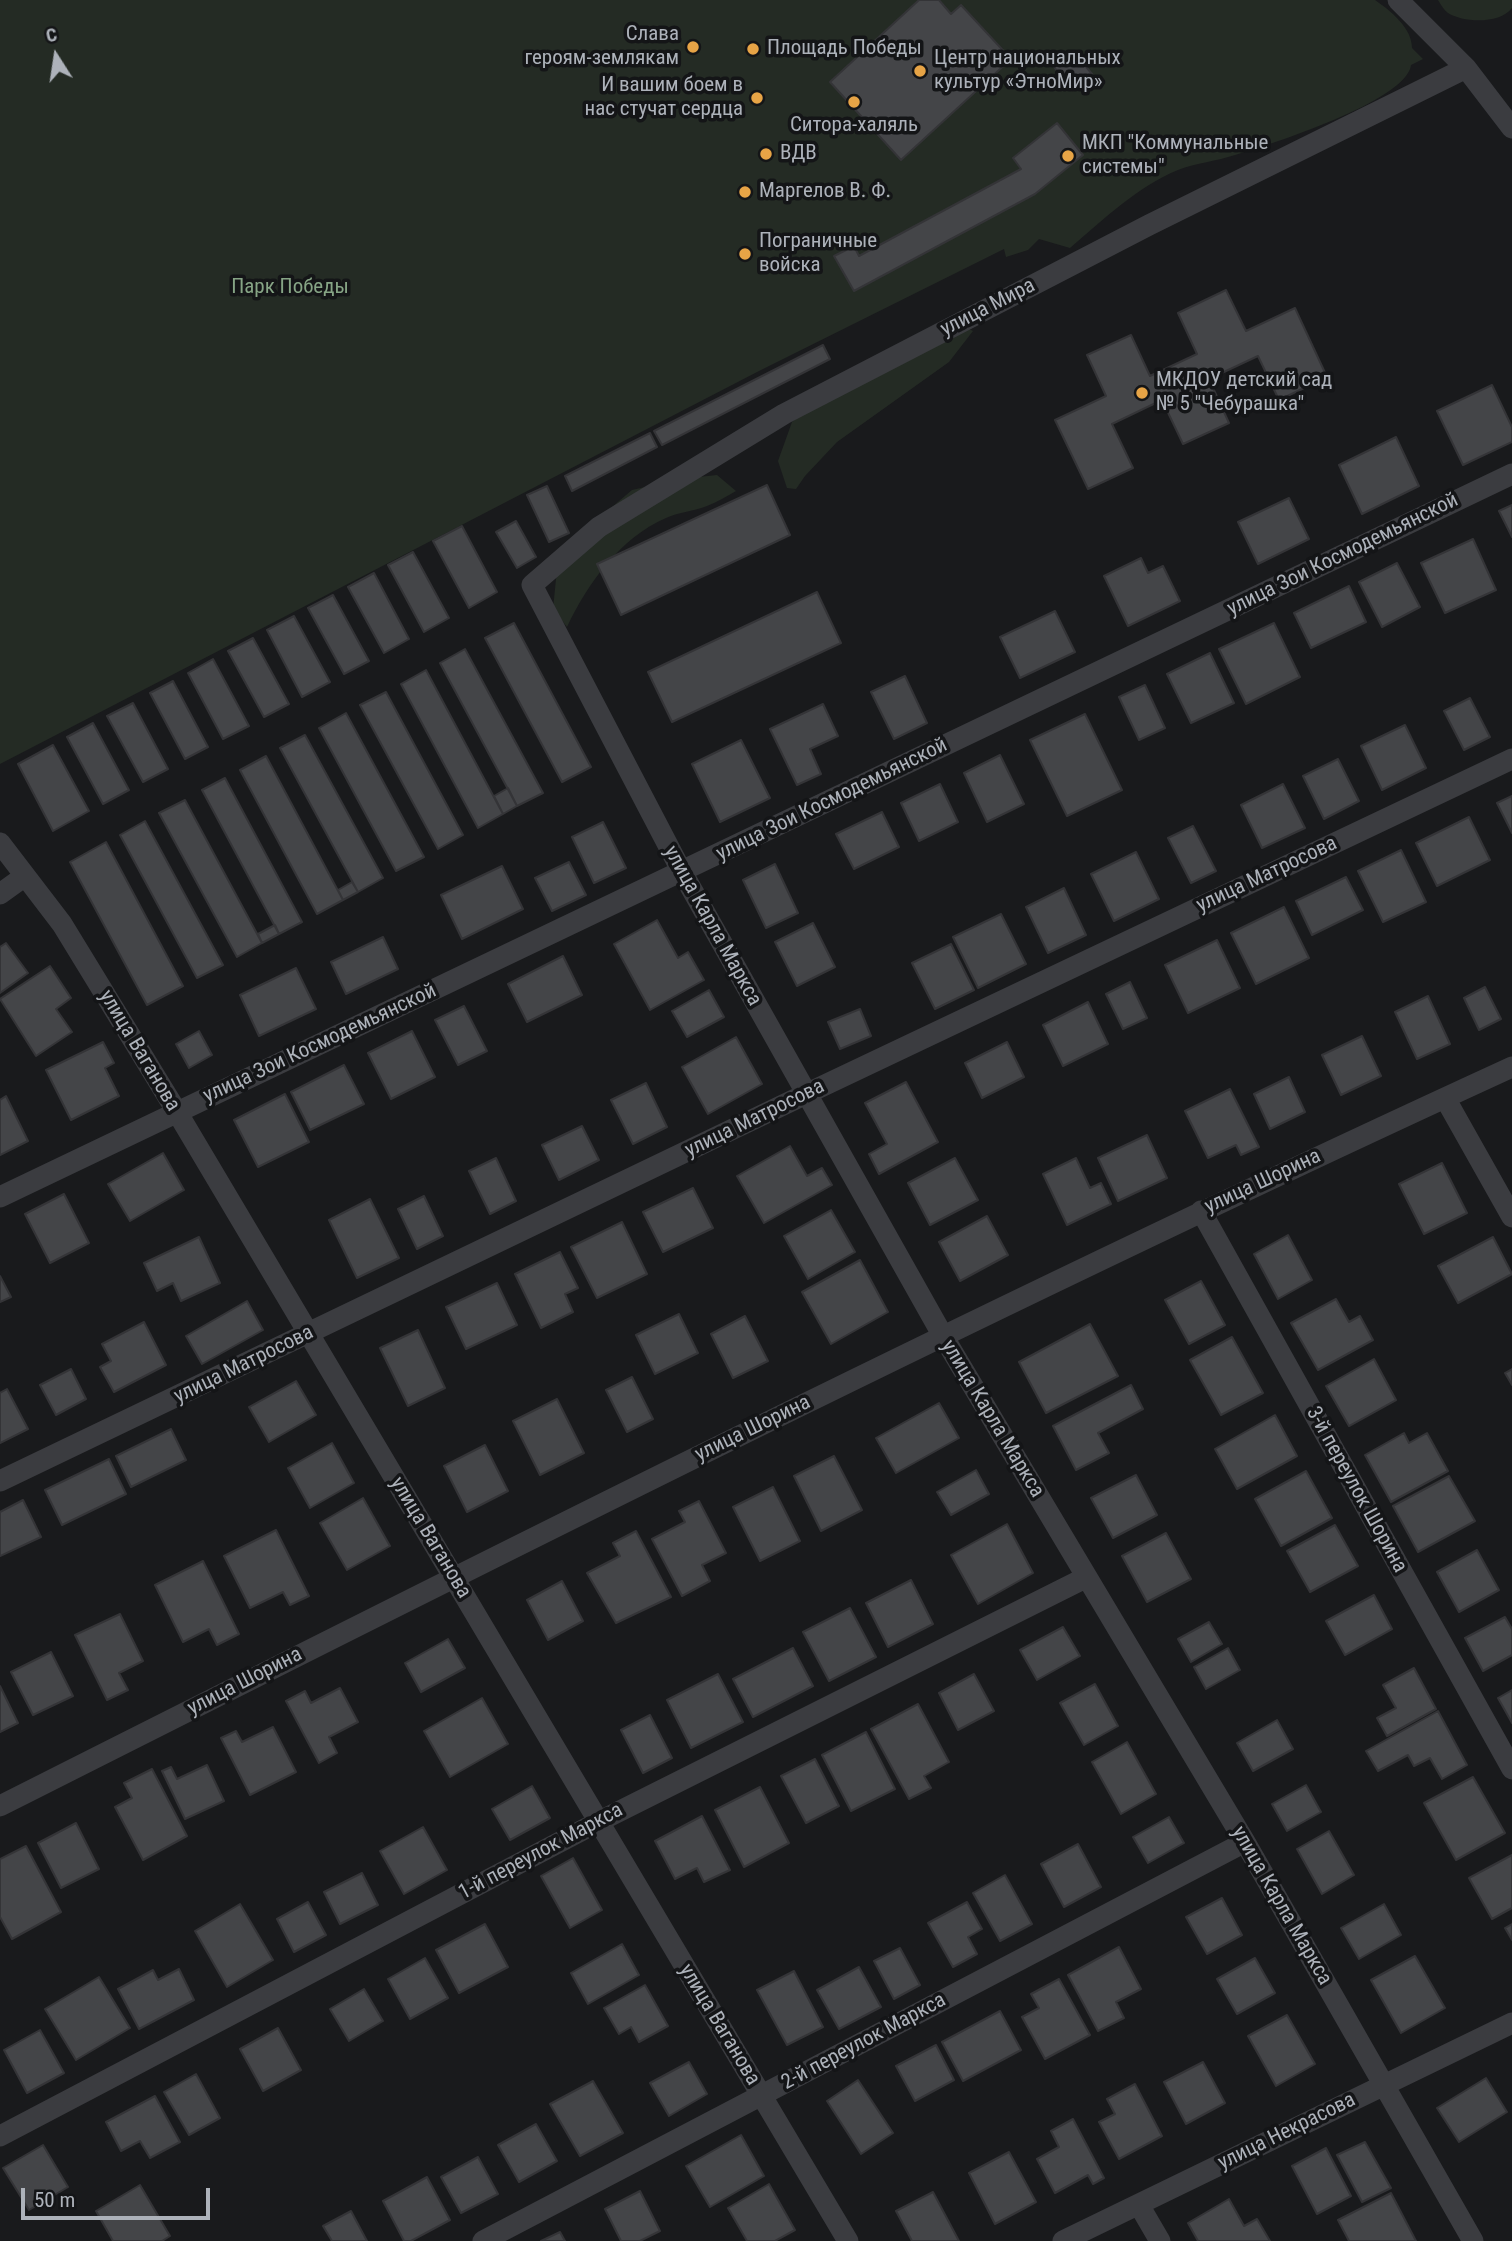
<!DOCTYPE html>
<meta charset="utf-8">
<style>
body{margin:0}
#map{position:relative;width:1512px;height:2241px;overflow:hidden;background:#191a1c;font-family:"Roboto Condensed",sans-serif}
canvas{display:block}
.north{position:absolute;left:21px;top:21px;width:70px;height:70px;-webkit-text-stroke:5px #141517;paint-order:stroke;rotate:348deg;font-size:19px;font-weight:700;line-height:28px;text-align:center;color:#adb2ba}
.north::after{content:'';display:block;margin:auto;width:24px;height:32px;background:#adb2ba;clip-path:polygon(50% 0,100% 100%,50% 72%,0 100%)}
.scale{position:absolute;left:21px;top:2188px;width:189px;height:32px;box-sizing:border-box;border:4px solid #adb2ba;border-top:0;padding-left:9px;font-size:21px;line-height:24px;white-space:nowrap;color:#adb2ba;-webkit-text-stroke:5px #141517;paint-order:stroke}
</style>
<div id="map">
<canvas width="1512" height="2241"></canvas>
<div class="north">С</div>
<div class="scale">50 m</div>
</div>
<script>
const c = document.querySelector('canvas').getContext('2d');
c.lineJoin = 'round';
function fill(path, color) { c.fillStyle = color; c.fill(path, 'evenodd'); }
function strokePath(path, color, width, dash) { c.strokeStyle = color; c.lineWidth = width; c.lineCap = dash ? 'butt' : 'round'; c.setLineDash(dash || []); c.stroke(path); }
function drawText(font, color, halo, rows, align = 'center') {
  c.font = font + ' "Roboto Condensed",sans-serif'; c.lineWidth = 7; c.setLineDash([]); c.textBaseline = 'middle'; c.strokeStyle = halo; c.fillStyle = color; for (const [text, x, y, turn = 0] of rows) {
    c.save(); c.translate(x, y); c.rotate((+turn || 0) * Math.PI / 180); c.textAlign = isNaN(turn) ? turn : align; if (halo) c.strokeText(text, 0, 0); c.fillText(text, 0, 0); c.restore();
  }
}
const green = new Path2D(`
 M0,0H1375C1391,11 1412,28 1412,48L1423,59L1411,65C1407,101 1269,145 1235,155C1217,161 1196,163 1178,170C1137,187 1104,219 1070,248L1039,239L1028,250L1006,257L1004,249L759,371L0,764Z
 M1438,0H1512V8C1500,24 1464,23 1448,13C1444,10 1441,5 1438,0Z
 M951,320L973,331L949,362L837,442L805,476L796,489L787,488L778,461L792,422L832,387Z
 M717,475L736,491C727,496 717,502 707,506C694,511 679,512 666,518C620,538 588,583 567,627L553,609L557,569L592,524L632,490L680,479Z`);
const building = new Path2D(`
 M939,0L951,14L961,5L1011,59L901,160L830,82L919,0Z
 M1074,52L1092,74L1072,90L1054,67Z
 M1057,123L1083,155L1035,194L854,291L834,256L854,246L859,256L1021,169L1013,158Z
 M1226,290L1246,331L1295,308L1327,377L1279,400L1258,356L1209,379L1229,423L1183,444L1162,400L1112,424L1133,468L1088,489L1055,420L1106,396L1087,355L1131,335L1150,376L1197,354L1178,313Z
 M823,345L830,359L662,445L654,431Z
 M1492,385L1512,427V442L1463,465L1437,411Z
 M650,433L657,447L572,491L565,476Z
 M1396,437L1419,486L1362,514L1339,465Z
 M767,485L790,535L621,615L597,564Z
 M547,486L569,533L549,542L527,495Z
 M1289,498L1309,539L1258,564L1238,522Z
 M1512,505V537L1499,511Z
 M516,521L536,557L517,568L496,532Z
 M462,526L497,592L469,608L433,541Z
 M1473,539L1496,590L1445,613L1421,563Z
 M413,552L449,618L424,632L388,565Z
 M1141,558L1148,573L1163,566L1180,601L1128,626L1104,576Z
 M1397,563L1420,607L1382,627L1359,582Z
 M374,573L409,639L384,653L348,587Z
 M1349,586L1366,622L1311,648L1294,613Z
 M817,592L841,643L672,722L648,672Z
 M333,595L369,661L344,674L308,608Z
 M1055,611L1075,652L1020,678L1000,637Z
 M294,616L330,682L302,697L267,630Z
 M514,623L591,767L562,782L485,638Z
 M1274,623L1300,677L1246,704L1219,649Z
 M253,638L289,704L264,717L228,651Z
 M465,649L543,793L517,806L440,663Z
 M1210,653L1234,703L1191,723L1167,674Z
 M213,659L249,726L223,739L188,673Z
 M426,670L503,814L478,828L401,684Z
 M905,676L927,723L894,739L871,692Z
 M173,681L208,747L185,759L150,693Z
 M1145,685L1165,728L1139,740L1119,697Z
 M386,692L463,835L438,849L360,705Z
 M1470,698L1490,737L1464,750L1444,711Z
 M133,703L168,769L143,782L107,716Z
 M823,704L838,736L810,749L821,774L797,785L770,729Z
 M346,713L424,857L396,871L319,728Z
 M1085,714L1122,790L1067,816L1030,740Z
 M93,723L129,790L103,804L67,737Z
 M1405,725L1426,768L1382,790L1361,746Z
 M305,735L383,878L358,892L280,748Z
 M741,740L770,798L720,822L692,764Z
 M53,745L89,811L53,831L18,764Z
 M1000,755L1024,804L987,822L964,773Z
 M266,756L343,900L317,914L240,770Z
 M1338,759L1359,801L1324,819L1303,776Z
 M225,778L302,922L279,934L202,790Z
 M940,784L958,822L919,841L901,803Z
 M1283,784L1305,828L1262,848L1241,805Z
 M508,788L517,806L503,814L494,796Z
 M1512,796V833L1497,803Z
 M185,800L262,943L237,957L159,813Z
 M882,812L899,847L854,869L836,834Z
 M1469,817L1490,860L1437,886L1416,843Z
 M145,821L223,965L197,978L120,835Z
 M603,822L626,868L594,883L572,837Z
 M1193,826L1216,871L1191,883L1168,838Z
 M106,842L183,986L147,1005L70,862Z
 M1401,850L1426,902L1383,922L1358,871Z
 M1136,852L1159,899L1114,921L1091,874Z
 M569,862L586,895L552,911L535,878Z
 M775,864L798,913L766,928L743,880Z
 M502,866L523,909L462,939L441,895Z
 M1346,877L1363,910L1312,935L1296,901Z
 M352,882L358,892L343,900L338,890Z
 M1064,888L1086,935L1048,953L1026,907Z
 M1284,907L1309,958L1256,984L1231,933Z
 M1001,914L1026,964L978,988L953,937Z
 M657,920L678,958L688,952L704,980L650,1010L614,944Z
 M813,923L835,967L797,986L775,942Z
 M275,925L279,934L262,943L258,934Z
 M383,937L398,969L346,994L331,962Z
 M1217,940L1240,988L1188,1013L1165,965Z
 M6,943L28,973L0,993V947Z
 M951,944L974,990L935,1009L912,963Z
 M563,956L582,995L527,1022L508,984Z
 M50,966L71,998L56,1009L72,1032L36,1056L0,999Z
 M296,968L316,1009L259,1036L240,995Z
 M1130,982L1147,1018L1123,1029L1106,994Z
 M1485,987L1501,1019L1479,1030L1464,998Z
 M709,990L724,1017L687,1037L672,1011Z
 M1428,996L1450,1044L1417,1059L1395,1012Z
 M1088,1002L1108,1044L1063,1066L1043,1025Z
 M464,1006L487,1051L458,1065L435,1020Z
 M860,1009L871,1036L840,1049L828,1022Z
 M199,1031L212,1055L189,1068L176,1044Z
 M412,1031L435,1077L391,1099L368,1053Z
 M1362,1036L1381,1076L1341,1095L1322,1055Z
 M736,1037L762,1084L708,1114L682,1067Z
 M103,1042L114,1063L105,1068L119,1096L71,1120L46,1070Z
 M1007,1042L1024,1077L982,1098L965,1063Z
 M344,1065L364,1104L310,1130L291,1092Z
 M1289,1077L1305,1112L1270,1129L1254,1094Z
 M906,1082L938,1142L879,1174L869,1154L887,1144L865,1103Z
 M646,1083L667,1127L633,1144L611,1100Z
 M1230,1089L1259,1147L1241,1155L1236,1145L1208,1158L1185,1111Z
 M285,1094L309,1142L258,1167L234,1120Z
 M6,1096L28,1141L0,1155V1100Z
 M582,1126L599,1160L559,1180L542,1145Z
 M1147,1135L1167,1178L1118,1201L1098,1158Z
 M790,1146L807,1176L822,1168L832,1185L764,1223L737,1176Z
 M163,1153L184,1190L130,1221L108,1184Z
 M496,1158L516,1201L490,1214L469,1171Z
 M955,1158L978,1200L930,1225L908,1183Z
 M1076,1158L1090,1188L1101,1183L1111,1204L1067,1225L1043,1174Z
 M1442,1163L1467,1213L1424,1234L1399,1184Z
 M693,1188L713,1228L663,1252L643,1212Z
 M64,1194L89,1243L50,1263L25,1214Z
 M424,1196L443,1236L417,1249L398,1209Z
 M370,1199L399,1258L357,1278L329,1220Z
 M831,1210L855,1252L808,1279L784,1236Z
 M987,1216L1008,1255L960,1281L939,1242Z
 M622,1222L647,1274L597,1298L571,1247Z
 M1288,1235L1312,1280L1278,1299L1254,1254Z
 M199,1237L220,1283L181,1301L173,1283L157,1291L144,1263Z
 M1493,1237L1512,1274L1458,1303L1438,1266Z
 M560,1252L578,1288L565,1294L573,1312L541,1328L515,1274Z
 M860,1260L888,1312L831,1344L802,1292Z
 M0,1276L11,1297L0,1302Z
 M1201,1281L1225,1325L1189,1344L1165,1300Z
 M497,1283L517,1325L466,1349L446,1307Z
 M1336,1299L1349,1322L1360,1316L1373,1340L1318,1370L1291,1323Z
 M247,1301L263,1330L202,1364L186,1336Z
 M679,1314L698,1353L655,1374L636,1335Z
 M745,1316L768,1361L733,1378L711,1334Z
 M144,1322L166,1365L114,1392L100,1367L111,1361L102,1344Z
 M1090,1324L1118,1376L1046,1413L1019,1362Z
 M418,1330L445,1388L408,1406L380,1348Z
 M1232,1337L1263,1393L1221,1415L1190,1360Z
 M1374,1359L1396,1400L1349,1426L1326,1386Z
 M71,1369L86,1399L56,1415L40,1385Z
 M1512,1369V1385L1505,1373Z
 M632,1377L653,1419L627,1432L606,1390Z
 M296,1381L316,1415L269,1442L249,1407Z
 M1131,1385L1143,1409L1098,1433L1109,1453L1076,1470L1053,1426Z
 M7,1389L28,1429L0,1443V1393Z
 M557,1399L584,1453L540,1475L513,1421Z
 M939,1403L959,1438L896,1473L876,1438Z
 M1275,1415L1297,1456L1237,1489L1215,1449Z
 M171,1429L186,1460L131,1487L116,1456Z
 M1404,1433L1409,1443L1427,1433L1448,1471L1391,1502L1365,1455Z
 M332,1443L354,1483L310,1508L288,1468Z
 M485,1445L508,1491L467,1512L444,1466Z
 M834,1456L862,1510L821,1531L794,1476Z
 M109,1459L126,1494L62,1525L45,1490Z
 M976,1470L989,1494L951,1515L937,1492Z
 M1306,1471L1332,1518L1281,1546L1255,1499Z
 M1136,1475L1157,1515L1113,1538L1091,1498Z
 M1449,1476L1475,1521L1418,1552L1393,1506Z
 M773,1487L800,1541L760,1561L733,1507Z
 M363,1498L390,1546L347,1570L320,1523Z
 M23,1500L41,1537L0,1556V1512Z
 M699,1501L726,1553L702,1565L710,1581L682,1596L652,1539L685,1522L679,1511Z
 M1007,1524L1033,1573L978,1604L951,1555Z
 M1335,1525L1358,1566L1310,1592L1287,1551Z
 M276,1530L309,1596L290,1605L283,1592L250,1608L224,1556Z
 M636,1531L671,1597L616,1623L587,1573L620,1556L613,1543Z
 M1166,1533L1191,1579L1147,1602L1122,1556Z
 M1477,1550L1499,1590L1459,1612L1437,1572Z
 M203,1561L239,1634L217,1645L209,1629L183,1642L155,1585Z
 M911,1580L933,1624L888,1647L866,1603Z
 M562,1581L583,1621L548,1640L527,1600Z
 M1374,1595L1392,1629L1345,1655L1326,1621Z
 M850,1608L876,1657L829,1681L803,1632Z
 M120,1614L143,1661L119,1673L128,1690L107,1700L75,1635Z
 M1505,1617L1512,1629V1655L1483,1671L1465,1638Z
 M1209,1622L1222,1644L1191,1662L1178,1639Z
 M1063,1627L1080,1656L1037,1680L1020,1650Z
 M448,1639L465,1668L421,1692L405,1663Z
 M793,1648L813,1686L753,1717L733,1679Z
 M1228,1648L1240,1670L1206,1689L1194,1667Z
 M51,1652L73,1696L33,1715L11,1672Z
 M1414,1668L1436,1709L1387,1736L1377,1718L1396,1708L1383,1685Z
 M718,1674L743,1722L691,1748L667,1700Z
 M974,1674L994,1711L958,1730L939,1693Z
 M1095,1684L1118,1726L1084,1745L1060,1703Z
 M0,1686L18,1723L0,1732Z
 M340,1688L358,1722L329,1737L337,1753L319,1763L286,1701L305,1691L311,1703Z
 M1512,1690V1723L1498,1698Z
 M482,1698L508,1744L450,1777L424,1731Z
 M918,1704L949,1762L924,1776L931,1788L909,1799L871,1729Z
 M1438,1711L1467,1765L1442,1779L1430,1758L1414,1766L1408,1755L1378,1771L1366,1751Z
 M650,1715L672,1758L643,1773L621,1730Z
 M1277,1720L1293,1749L1253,1771L1237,1743Z
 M273,1727L296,1772L250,1795L221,1738L236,1731L242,1742Z
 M866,1732L895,1789L851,1811L822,1755Z
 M1127,1742L1156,1794L1121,1814L1092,1762Z
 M815,1759L839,1806L806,1823L781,1776Z
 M207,1765L224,1801L185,1819L162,1771L171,1767L177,1779Z
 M152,1769L187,1836L143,1860L115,1807L132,1798L124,1783Z
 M1473,1777L1505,1833L1456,1860L1424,1803Z
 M1306,1785L1321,1812L1287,1831L1272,1804Z
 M532,1786L550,1818L510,1840L492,1809Z
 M760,1787L789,1843L744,1867L715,1810Z
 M702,1816L730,1870L704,1882L697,1868L675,1879L655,1841Z
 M1169,1817L1184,1843L1148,1863L1133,1837Z
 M76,1823L99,1869L61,1888L38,1843Z
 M423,1827L447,1870L404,1894L380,1851Z
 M1329,1831L1354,1875L1322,1894L1297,1849Z
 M1078,1844L1101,1887L1064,1907L1041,1864Z
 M26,1846L61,1912L12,1939L0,1917V1859Z
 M1512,1855V1908L1492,1919L1469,1878Z
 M573,1858L602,1910L570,1928L541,1876Z
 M362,1873L378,1905L340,1924L324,1892Z
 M1005,1875L1032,1924L1000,1941L973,1893Z
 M1222,1898L1242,1935L1207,1954L1186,1917Z
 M308,1902L326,1935L294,1952L277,1919Z
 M967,1902L982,1929L968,1937L977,1954L953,1967L928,1923Z
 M240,1904L273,1960L227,1987L195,1931Z
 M1384,1904L1401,1935L1359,1959L1341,1928Z
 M485,1924L508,1967L459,1993L436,1950Z
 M1512,1924V1940L1505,1928Z
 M622,1944L639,1975L588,2004L571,1973Z
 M1119,1947L1141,1989L1116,2002L1124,2018L1098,2031L1068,1975Z
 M900,1948L920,1985L894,1999L874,1961Z
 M1415,1956L1445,2008L1401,2033L1371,1980Z
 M425,1958L448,1998L410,2019L388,1979Z
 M1255,1958L1275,1993L1237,2014L1217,1979Z
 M859,1967L881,2007L839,2029L817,1990Z
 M179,1969L194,2000L139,2029L118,1989L153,1970L158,1980Z
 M794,1971L823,2027L787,2045L757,1990Z
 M99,1977L130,2028L76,2060L45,2009Z
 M1059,1979L1090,2035L1045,2059L1022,2017L1039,2008L1031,1994Z
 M645,1985L668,2026L639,2042L631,2027L619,2034L604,2008Z
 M364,1989L383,2021L349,2041L330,2009Z
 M1000,2011L1021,2050L963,2081L942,2042Z
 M1287,2015L1315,2064L1276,2086L1248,2036Z
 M278,2028L301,2070L263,2091L240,2049Z
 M40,2030L64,2073L27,2093L4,2050Z
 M936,2045L954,2080L915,2101L896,2066Z
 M689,2062L707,2094L669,2116L650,2083Z
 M1203,2062L1225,2103L1186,2124L1164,2082Z
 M196,2074L220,2118L189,2135L164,2092Z
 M1486,2078L1507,2112L1459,2142L1437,2108Z
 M858,2080L893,2133L861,2154L827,2101Z
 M593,2081L623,2133L580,2156L550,2104Z
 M1135,2084L1162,2136L1119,2159L1099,2122L1115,2114L1107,2099Z
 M155,2096L180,2142L150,2158L140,2141L121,2151L106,2122Z
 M1073,2119L1104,2178L1093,2184L1088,2175L1055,2193L1037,2159L1059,2147L1051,2131Z
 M536,2124L557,2161L519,2182L498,2145Z
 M741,2135L764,2176L710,2207L686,2166Z
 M1365,2142L1391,2188L1362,2202L1337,2155Z
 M43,2145L68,2187L29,2210L3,2168Z
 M1326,2148L1351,2196L1317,2214L1292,2166Z
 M1009,2152L1036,2202L995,2224L969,2173Z
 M478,2157L498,2194L461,2213L441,2177Z
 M427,2177L450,2220L411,2241H404L383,2201Z
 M769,2184L795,2230L775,2241H747L728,2208Z
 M140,2185L170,2236L162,2241H113L96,2211Z
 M640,2191L660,2231L640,2241H621L605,2209Z
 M933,2192L959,2241H912L896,2211Z
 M1391,2193L1416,2241H1349L1338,2220Z
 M1229,2199L1244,2226L1257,2219L1270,2241H1198L1188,2223Z
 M351,2211L367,2241H332L323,2226Z
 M560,2232L565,2241H541Z`);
const minor = new Path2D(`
 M1398,0L1466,68L1512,128
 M1466,68L1149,225L784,414L599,527L532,585L682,872L943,1336L1245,1842L1473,2241
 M0,843L62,924L177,1112L848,2241
 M0,894L25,876
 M1445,1098L1512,1217
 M0,1197L1512,474
 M1201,1211L1512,1769
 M0,1481L806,1094L1512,759
 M0,1806C501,1553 1002,1301 1512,1067
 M0,2136L598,1822L1087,1577
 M1139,2205L1160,2241
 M483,2241L1245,1842
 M1063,2241L1512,2023`);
const markers = [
 [693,47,7,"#e7a446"],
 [753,49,7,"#e7a446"],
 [920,71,7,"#e7a446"],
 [757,98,7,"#e7a446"],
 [854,102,7,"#e7a446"],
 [766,154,7,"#e7a446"],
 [1068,156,7,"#e7a446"],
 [745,192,7,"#e7a446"],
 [745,254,7,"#e7a446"],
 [1142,393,7,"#e7a446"]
];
const poiNames = [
 ["Слава",679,35,"right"],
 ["героям-землякам",679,59,"right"],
 ["Площадь Победы",767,49],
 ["Центр национальных",934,59],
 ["культур «ЭтноМир»",934,83],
 ["И вашим боем в",743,86,"right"],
 ["нас стучат сердца",743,110,"right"],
 ["Ситора-халяль",854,126,"center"],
 ["МКП \"Коммунальные",1082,144],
 ["системы\"",1082,168],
 ["ВДВ",780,154],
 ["Маргелов В. Ф.",759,192],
 ["Пограничные",759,242],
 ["войска",759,266],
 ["МКДОУ детский сад",1156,381],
 ["№ 5 \"Чебурашка\"",1156,405]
];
const parkNames = [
 ["Парк Победы",290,288]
];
const streetNames = [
 ["улица Мира",988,308,-27],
 ["улица Зои Космодемьянской",1343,555,-26],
 ["улица Зои Космодемьянской",832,800,-26],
 ["улица Матросова",1267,875,-25],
 ["улица Карла Маркса",712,926,61],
 ["улица Зои Космодемьянской",320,1044,-25],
 ["улица Ваганова",139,1051,59],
 ["улица Матросова",755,1119,-26],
 ["улица Шорина",1263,1182,-25],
 ["улица Матросова",244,1365,-26],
 ["улица Карла Маркса",992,1419,59],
 ["улица Шорина",753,1429,-26],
 ["3-й переулок Шорина",1356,1490,61],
 ["улица Ваганова",430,1538,59],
 ["улица Шорина",245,1682,-27],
 ["1-й переулок Маркса",541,1852,-28],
 ["улица Карла Маркса",1281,1906,60],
 ["улица Ваганова",719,2025,59],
 ["2-й переулок Маркса",864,2042,-28],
 ["улица Некрасова",1287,2132,-26]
];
fill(green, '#242b24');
fill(building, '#444548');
strokePath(building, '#343437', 2);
strokePath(minor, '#3b3c40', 21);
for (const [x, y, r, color] of markers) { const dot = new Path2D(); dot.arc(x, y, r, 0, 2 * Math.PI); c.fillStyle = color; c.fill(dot); strokePath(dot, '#141517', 2.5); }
drawText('21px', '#adb2ba', '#141517', poiNames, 'left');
drawText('21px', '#86a485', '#141517', parkNames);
drawText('21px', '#adb2ba', '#141517', streetNames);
</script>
